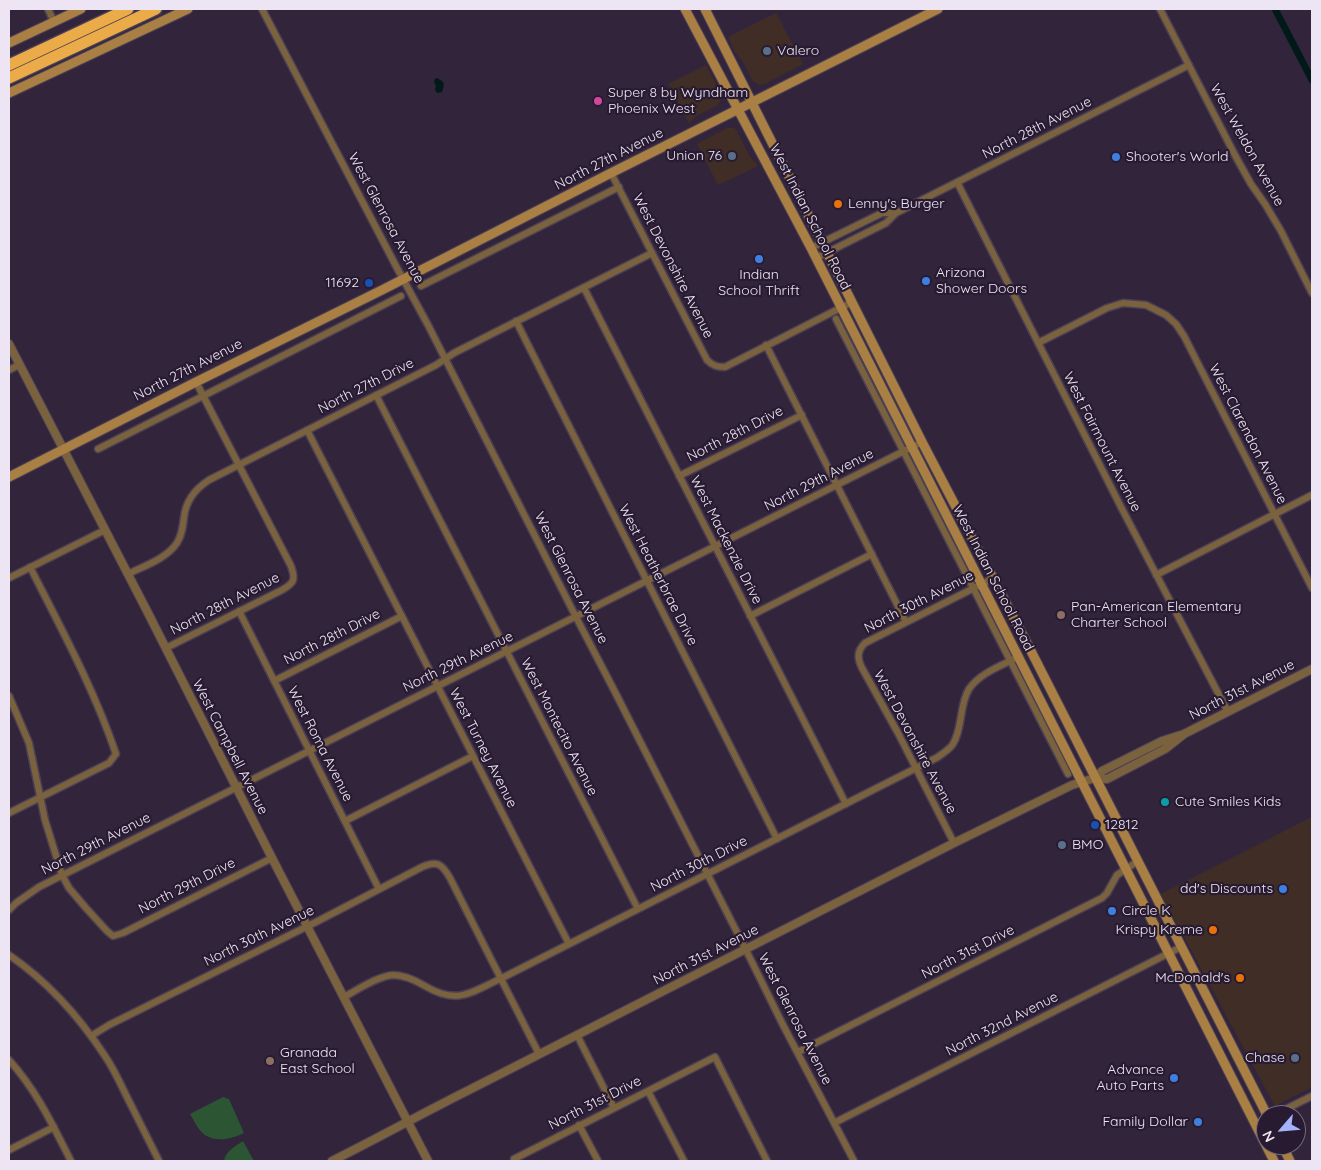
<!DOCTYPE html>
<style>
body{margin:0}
#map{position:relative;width:1321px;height:1170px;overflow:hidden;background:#32253b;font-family:Quicksand,sans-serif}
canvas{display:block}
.frame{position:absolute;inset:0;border:10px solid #ede5f3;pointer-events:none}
.north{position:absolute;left:1256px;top:1105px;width:50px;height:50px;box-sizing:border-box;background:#281b31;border:1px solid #776c7f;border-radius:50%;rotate:243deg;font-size:14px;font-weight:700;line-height:20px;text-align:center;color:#ede5f3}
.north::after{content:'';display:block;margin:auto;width:18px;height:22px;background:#a4b2fc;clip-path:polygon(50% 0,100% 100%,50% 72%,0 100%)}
</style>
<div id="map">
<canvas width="1321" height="1170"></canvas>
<div class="frame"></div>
<div class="north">N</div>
</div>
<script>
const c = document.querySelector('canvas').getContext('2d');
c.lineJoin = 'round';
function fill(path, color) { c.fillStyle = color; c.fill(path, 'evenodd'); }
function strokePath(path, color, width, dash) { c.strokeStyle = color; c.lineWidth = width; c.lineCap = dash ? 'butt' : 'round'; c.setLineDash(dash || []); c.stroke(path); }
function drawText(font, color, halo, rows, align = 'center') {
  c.font = font + ' Quicksand,sans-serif'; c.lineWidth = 4.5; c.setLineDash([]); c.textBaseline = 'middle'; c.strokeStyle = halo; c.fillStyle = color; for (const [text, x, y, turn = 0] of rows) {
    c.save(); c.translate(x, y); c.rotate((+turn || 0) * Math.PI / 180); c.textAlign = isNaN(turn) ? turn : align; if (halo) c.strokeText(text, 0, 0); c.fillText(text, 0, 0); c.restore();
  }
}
const commercial = new Path2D(`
 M776,13L803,64L764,84L759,85L753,81L742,60L735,52L728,37Z
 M706,65L721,94L722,98L718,105L698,115L689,123L668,84Z
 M727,128H734L737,131L748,154L758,166L718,185L697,144Z
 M1312,817V1087L1275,1106L1161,894Z`);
const green = new Path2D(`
 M223,1097L229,1099L244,1133C238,1136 232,1138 225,1139C204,1141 199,1130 190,1114Z
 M243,1141L254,1161H224C225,1152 235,1146 243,1141Z`);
const water = new Path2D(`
 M437,78L442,81L444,84L443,89L442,92L437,93L435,90L436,86L434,82L435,79Z`);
const canal = new Path2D(`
 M1275,9L1312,80`);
const minor = new Path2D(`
 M48,9L54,22
 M262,9L397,268L428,325L576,617L615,692L745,948L783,1025L854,1161
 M1160,9L1236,157L1251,184L1265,204L1281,231L1312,293
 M611,173L707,360C713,366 717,367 725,367L852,302
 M957,182L1122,509L1228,712
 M811,248L882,213H896
 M816,258L886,223L896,213L900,211L1189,65
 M421,286L619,187
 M584,288L846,804
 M836,319L1068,774
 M516,321L777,839
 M1038,343L1107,308L1123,303L1146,305L1166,315L1176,324L1184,336L1312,588
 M766,345L906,622
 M9,370L19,365
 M376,395L638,909
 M307,430L569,944
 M98,449L401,296
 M679,476L802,415
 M128,574C144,566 166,559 177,543C182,535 183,526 184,517C186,500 195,489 209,480L436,365L454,353L652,253
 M1156,575L1312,495
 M9,578L105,530
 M239,611L379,889
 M750,616L872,554
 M166,648L282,590C294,583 296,580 291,566L196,382
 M274,681L402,616
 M9,696L29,743L45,820L62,875L69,888L86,908L107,931L113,936L123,933L272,858
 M9,813L109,763L116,754C94,689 61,628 30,567
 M345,821L473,756
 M954,843L898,733L862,668C857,658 857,651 865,643L994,578
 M9,910L16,903L39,887L922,442
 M9,955C47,981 80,1018 105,1056C116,1072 123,1090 132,1107C141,1125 150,1143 159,1161
 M344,997C357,990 378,976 393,975C405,975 415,980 425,986C457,1005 470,993 500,979L938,757C943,753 950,749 953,744C963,728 959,705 969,689C980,673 1001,666 1018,657
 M577,1035L614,1108
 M91,1036L109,1025L318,921L422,867C437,860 442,864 450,878L539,1054
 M798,1052L1102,898L1107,893L1117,875L1138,861
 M9,1060C37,1091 52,1124 71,1161
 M648,1091L684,1161
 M1274,1115L1312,1096
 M834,1123L1181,947
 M1255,1124L1266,1119
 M579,1125L598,1161
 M9,1150L54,1127
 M515,1161L514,1159L715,1057L767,1161`);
const tertiary = new Path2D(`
 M9,344L147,611L272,858L428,1161
 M1095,778L1102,771L1162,741L1184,734L1312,669
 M332,1161C378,1138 423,1113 469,1090L954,843L1072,785L1095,778L1107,779L1165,749L1184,734`);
const secondary = new Path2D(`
 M685,9L811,248L1274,1161
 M705,9L922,442L1031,651L1267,1115
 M9,43L81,9
 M9,93L188,9
 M9,477L196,382L382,290L611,173L938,9
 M1282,1145L1290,1161`);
const motorway = new Path2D(`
 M9,65L128,9
 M9,78L156,9`);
const markers = [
 [767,51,5,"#5c6f8a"],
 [598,101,5,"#d1479c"],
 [732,156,5,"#5c6f8a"],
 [1116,157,5,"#3f7fe0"],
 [838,204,5,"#e8710a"],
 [759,259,5,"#3f7fe0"],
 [926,281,5,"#3f7fe0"],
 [369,283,5,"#1a4fb4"],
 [1061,615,5,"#8d6e63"],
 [1165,802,5,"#0f9aa8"],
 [1095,825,5,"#1a4fb4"],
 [1062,845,5,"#5c6f8a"],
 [1283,889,5,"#3f7fe0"],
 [1112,911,5,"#3f7fe0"],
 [1213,930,5,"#e8710a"],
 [1240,978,5,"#e8710a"],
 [1295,1058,5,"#5c6f8a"],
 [270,1061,5,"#8d6e63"],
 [1174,1078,5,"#3f7fe0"],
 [1198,1122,5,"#3f7fe0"]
];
const poiNames = [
 ["Valero",777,51],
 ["Super 8 by Wyndham",608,93],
 ["Phoenix West",608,109],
 ["Union 76",722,156,"right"],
 ["Shooter's World",1126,157],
 ["Lenny's Burger",848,204],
 ["Arizona",936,273],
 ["Shower Doors",936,289],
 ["Indian",759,275,"center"],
 ["School Thrift",759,291,"center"],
 ["11692",359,283,"right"],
 ["Pan-American Elementary",1071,607],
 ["Charter School",1071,623],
 ["Cute Smiles Kids",1175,802],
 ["12812",1105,825],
 ["BMO",1072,845],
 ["dd's Discounts",1273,889,"right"],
 ["Circle K",1122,911],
 ["Krispy Kreme",1203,930,"right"],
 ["McDonald's",1230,978,"right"],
 ["Granada",280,1053],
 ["East School",280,1069],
 ["Chase",1285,1058,"right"],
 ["Advance",1164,1070,"right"],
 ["Auto Parts",1164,1086,"right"],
 ["Family Dollar",1188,1122,"right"]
];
const streetNames = [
 ["North 28th Avenue",1037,128,-27],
 ["West Weldon Avenue",1247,145,61],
 ["North 27th Avenue",609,159,-27],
 ["West Indian School Road",810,217,63],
 ["West Glenrosa Avenue",386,218,62],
 ["West Devonshire Avenue",673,266,63],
 ["North 27th Avenue",188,370,-27],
 ["North 27th Drive",366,386,-27],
 ["North 28th Drive",735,434,-27],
 ["West Clarendon Avenue",1248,434,63],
 ["West Fairmount Avenue",1102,442,63],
 ["North 29th Avenue",819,480,-27],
 ["West Mackenzie Drive",726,540,63],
 ["West Heatherbrae Drive",658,575,63],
 ["West Glenrosa Avenue",571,578,63],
 ["West Indian School Road",993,578,63],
 ["North 30th Avenue",919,602,-27],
 ["North 28th Avenue",225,604,-27],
 ["North 28th Drive",332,637,-27],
 ["North 29th Avenue",458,662,-26],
 ["North 31st Avenue",1242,690,-27],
 ["West Montecito Avenue",559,727,63],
 ["West Devonshire Avenue",915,742,62],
 ["West Roma Avenue",320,744,63],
 ["West Campbell Avenue",230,747,63],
 ["West Turney Avenue",483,748,63],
 ["North 29th Avenue",96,844,-27],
 ["North 30th Drive",699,864,-27],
 ["North 29th Drive",187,886,-27],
 ["North 30th Avenue",259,936,-26],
 ["North 31st Drive",968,952,-27],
 ["North 31st Avenue",706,955,-27],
 ["West Glenrosa Avenue",795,1019,63],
 ["North 32nd Avenue",1002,1024,-27],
 ["North 31st Drive",595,1103,-27]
];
fill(commercial, '#402e26');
fill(green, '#2b5533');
fill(water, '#02191a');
strokePath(canal, '#02191a', 7);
strokePath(minor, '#4c4055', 9);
strokePath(tertiary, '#4c4055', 10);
strokePath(secondary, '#4c4055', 11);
strokePath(motorway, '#4c4055', 14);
strokePath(minor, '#7b623e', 6);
strokePath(tertiary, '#7b623e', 8);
strokePath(secondary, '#a97f44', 9);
strokePath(motorway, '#ebab48', 11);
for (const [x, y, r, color] of markers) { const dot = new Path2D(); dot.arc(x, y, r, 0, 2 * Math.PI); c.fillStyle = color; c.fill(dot); strokePath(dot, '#281b31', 2); }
drawText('14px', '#ede5f3', '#281b31', poiNames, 'left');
drawText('14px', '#ede5f3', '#281b31', streetNames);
</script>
